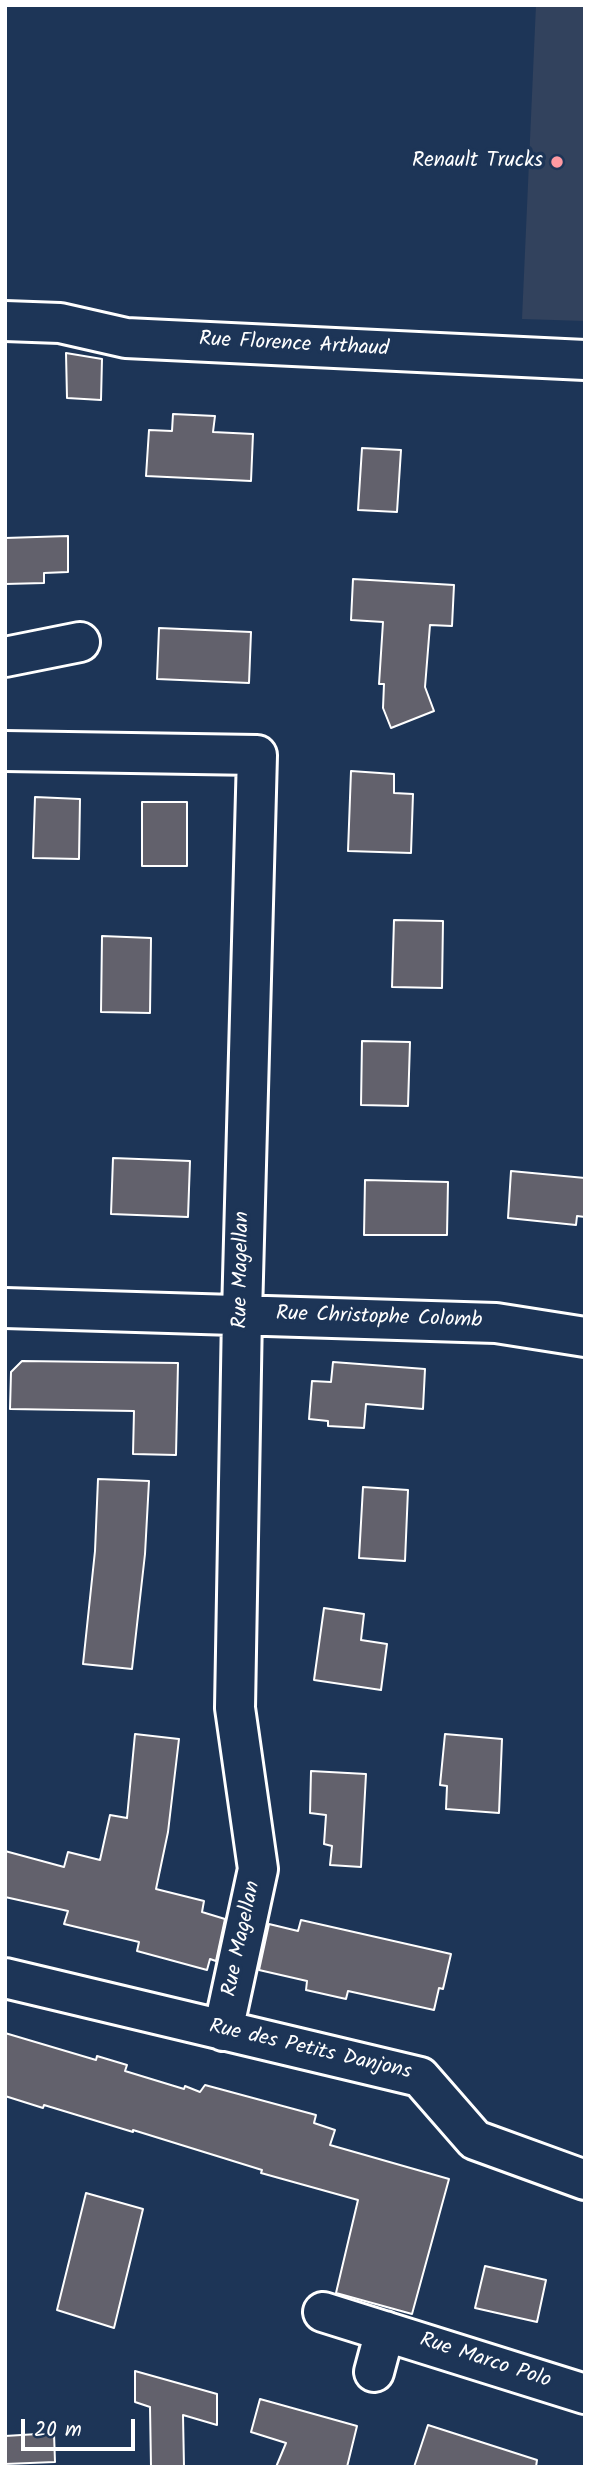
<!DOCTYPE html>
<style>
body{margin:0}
#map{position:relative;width:590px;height:2472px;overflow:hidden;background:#1d3557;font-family:Kalam,sans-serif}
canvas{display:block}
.frame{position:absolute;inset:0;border:7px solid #fff;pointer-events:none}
.scale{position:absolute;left:21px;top:2419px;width:114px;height:32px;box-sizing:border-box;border:4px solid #fff;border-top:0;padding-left:9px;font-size:21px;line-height:24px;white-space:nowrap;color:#fff;-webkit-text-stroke:5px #1d3557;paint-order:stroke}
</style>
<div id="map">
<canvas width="590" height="2472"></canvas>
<div class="frame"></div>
<div class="scale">20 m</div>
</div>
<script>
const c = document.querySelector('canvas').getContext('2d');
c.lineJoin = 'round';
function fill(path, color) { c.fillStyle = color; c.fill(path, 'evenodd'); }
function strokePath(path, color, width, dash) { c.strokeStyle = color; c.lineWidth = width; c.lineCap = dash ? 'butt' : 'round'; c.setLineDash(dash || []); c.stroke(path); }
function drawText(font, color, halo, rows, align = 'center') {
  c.font = font + ' Kalam,sans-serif'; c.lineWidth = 7; c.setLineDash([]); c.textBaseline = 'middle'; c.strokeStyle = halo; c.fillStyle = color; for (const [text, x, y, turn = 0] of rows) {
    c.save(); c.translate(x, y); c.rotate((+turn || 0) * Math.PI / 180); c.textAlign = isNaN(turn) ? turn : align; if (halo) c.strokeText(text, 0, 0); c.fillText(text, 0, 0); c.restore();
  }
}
const built = new Path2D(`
 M536,5H585V321L522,319Z`);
const building = new Path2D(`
 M66,353L102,359L101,400L67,398Z
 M173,414L215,416L213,432L253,434L251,481L146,476L149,430L172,431Z
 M362,448L401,450L397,512L358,510Z
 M68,536V572L44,573V583L5,584V538Z
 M353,579L454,585L452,626L430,625L425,687L434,711L391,728L383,708L384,684H379L383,622L351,620Z
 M159,628L251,632L249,683L157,679Z
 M351,771L394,774V793L413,794L411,853L348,851Z
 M35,797L80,799L79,859L33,858Z
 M142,802H187V866H142Z
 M394,920L443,921L442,988L392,987Z
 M102,936L151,938L150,1013L101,1012Z
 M362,1041L410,1042L408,1106L361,1105Z
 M113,1158L190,1161L188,1217L111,1214Z
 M511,1171L585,1178V1217L577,1216L576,1225L508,1218Z
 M365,1180L448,1182L447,1235H364Z
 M22,1361L178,1363L176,1455L133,1454L134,1411L10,1409L11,1372Z
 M333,1362L425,1369L423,1409L366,1404L364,1428L328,1426V1421L309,1419L312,1381L331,1382Z
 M98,1479L149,1481L145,1554L132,1669L83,1664L95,1551Z
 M363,1487L408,1490L405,1561L359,1558Z
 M324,1608L364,1614L361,1640L387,1644L381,1690L314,1680Z
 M135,1734L179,1739L168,1832L156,1889L204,1901L202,1912L225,1919L216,1961L210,1959L207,1970L137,1951L139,1942L64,1924L68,1911L5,1897V1851L64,1867L68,1852L100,1860L110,1815L127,1818Z
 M445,1734L502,1739L499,1813L446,1809L447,1786L440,1785Z
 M311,1771L366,1774L361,1867L330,1865L332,1846L324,1844L326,1815L310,1813Z
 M301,1920L451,1954L443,1989L439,1988L434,2010L348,1991L346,1999L306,1990L307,1981L259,1970L269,1924L298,1931Z
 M5,2033L96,2060L97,2056L127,2065L125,2071L184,2089L185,2086L200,2092L205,2085L316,2115L314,2123L335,2130L330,2145L449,2179L412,2314L336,2293L358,2200L261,2173L262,2170L133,2130V2132L44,2105L43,2108L5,2096Z
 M86,2193L143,2209L114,2328L57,2310Z
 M485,2266L546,2280L537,2322L475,2308Z
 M135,2371L217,2394V2425L183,2415L184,2467H151L150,2407L135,2402Z
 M260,2399L357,2426L347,2467H276L286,2443L251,2432Z
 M428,2425L537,2460L536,2467H414Z
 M54,2433L55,2462L5,2464V2436Z`);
const minor = new Path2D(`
 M5,321L60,323L126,338L585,360
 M5,657L80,642
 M5,751L257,755L242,1314L235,1708L258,1869L223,2031
 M5,1308L496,1323L585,1337
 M5,1978L420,2077L475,2140L585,2180
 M323,2312L585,2394
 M374,2372L385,2331`);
const markers = [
 [557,162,7,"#ff9aa2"]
];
const poiNames = [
 ["Renault Trucks",543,162]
];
const streetNames = [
 ["Rue Florence Arthaud",294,346,3],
 ["Rue Magellan",243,1270,-89],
 ["Rue Christophe Colomb",379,1319,2],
 ["Rue Magellan",243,1939,-78],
 ["Rue des Petits Danjons",310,2051,13],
 ["Rue Marco Polo",485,2362,18]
];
fill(built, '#32425d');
fill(building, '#62616c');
strokePath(building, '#fff', 2);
strokePath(minor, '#fff', 44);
strokePath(minor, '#1d3557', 38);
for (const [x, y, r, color] of markers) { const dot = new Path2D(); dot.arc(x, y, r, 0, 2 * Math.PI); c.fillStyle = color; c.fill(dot); strokePath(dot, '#1d3557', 2.5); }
drawText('21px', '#fff', '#1d3557', poiNames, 'right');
drawText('21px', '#fff', '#1d3557', streetNames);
</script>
